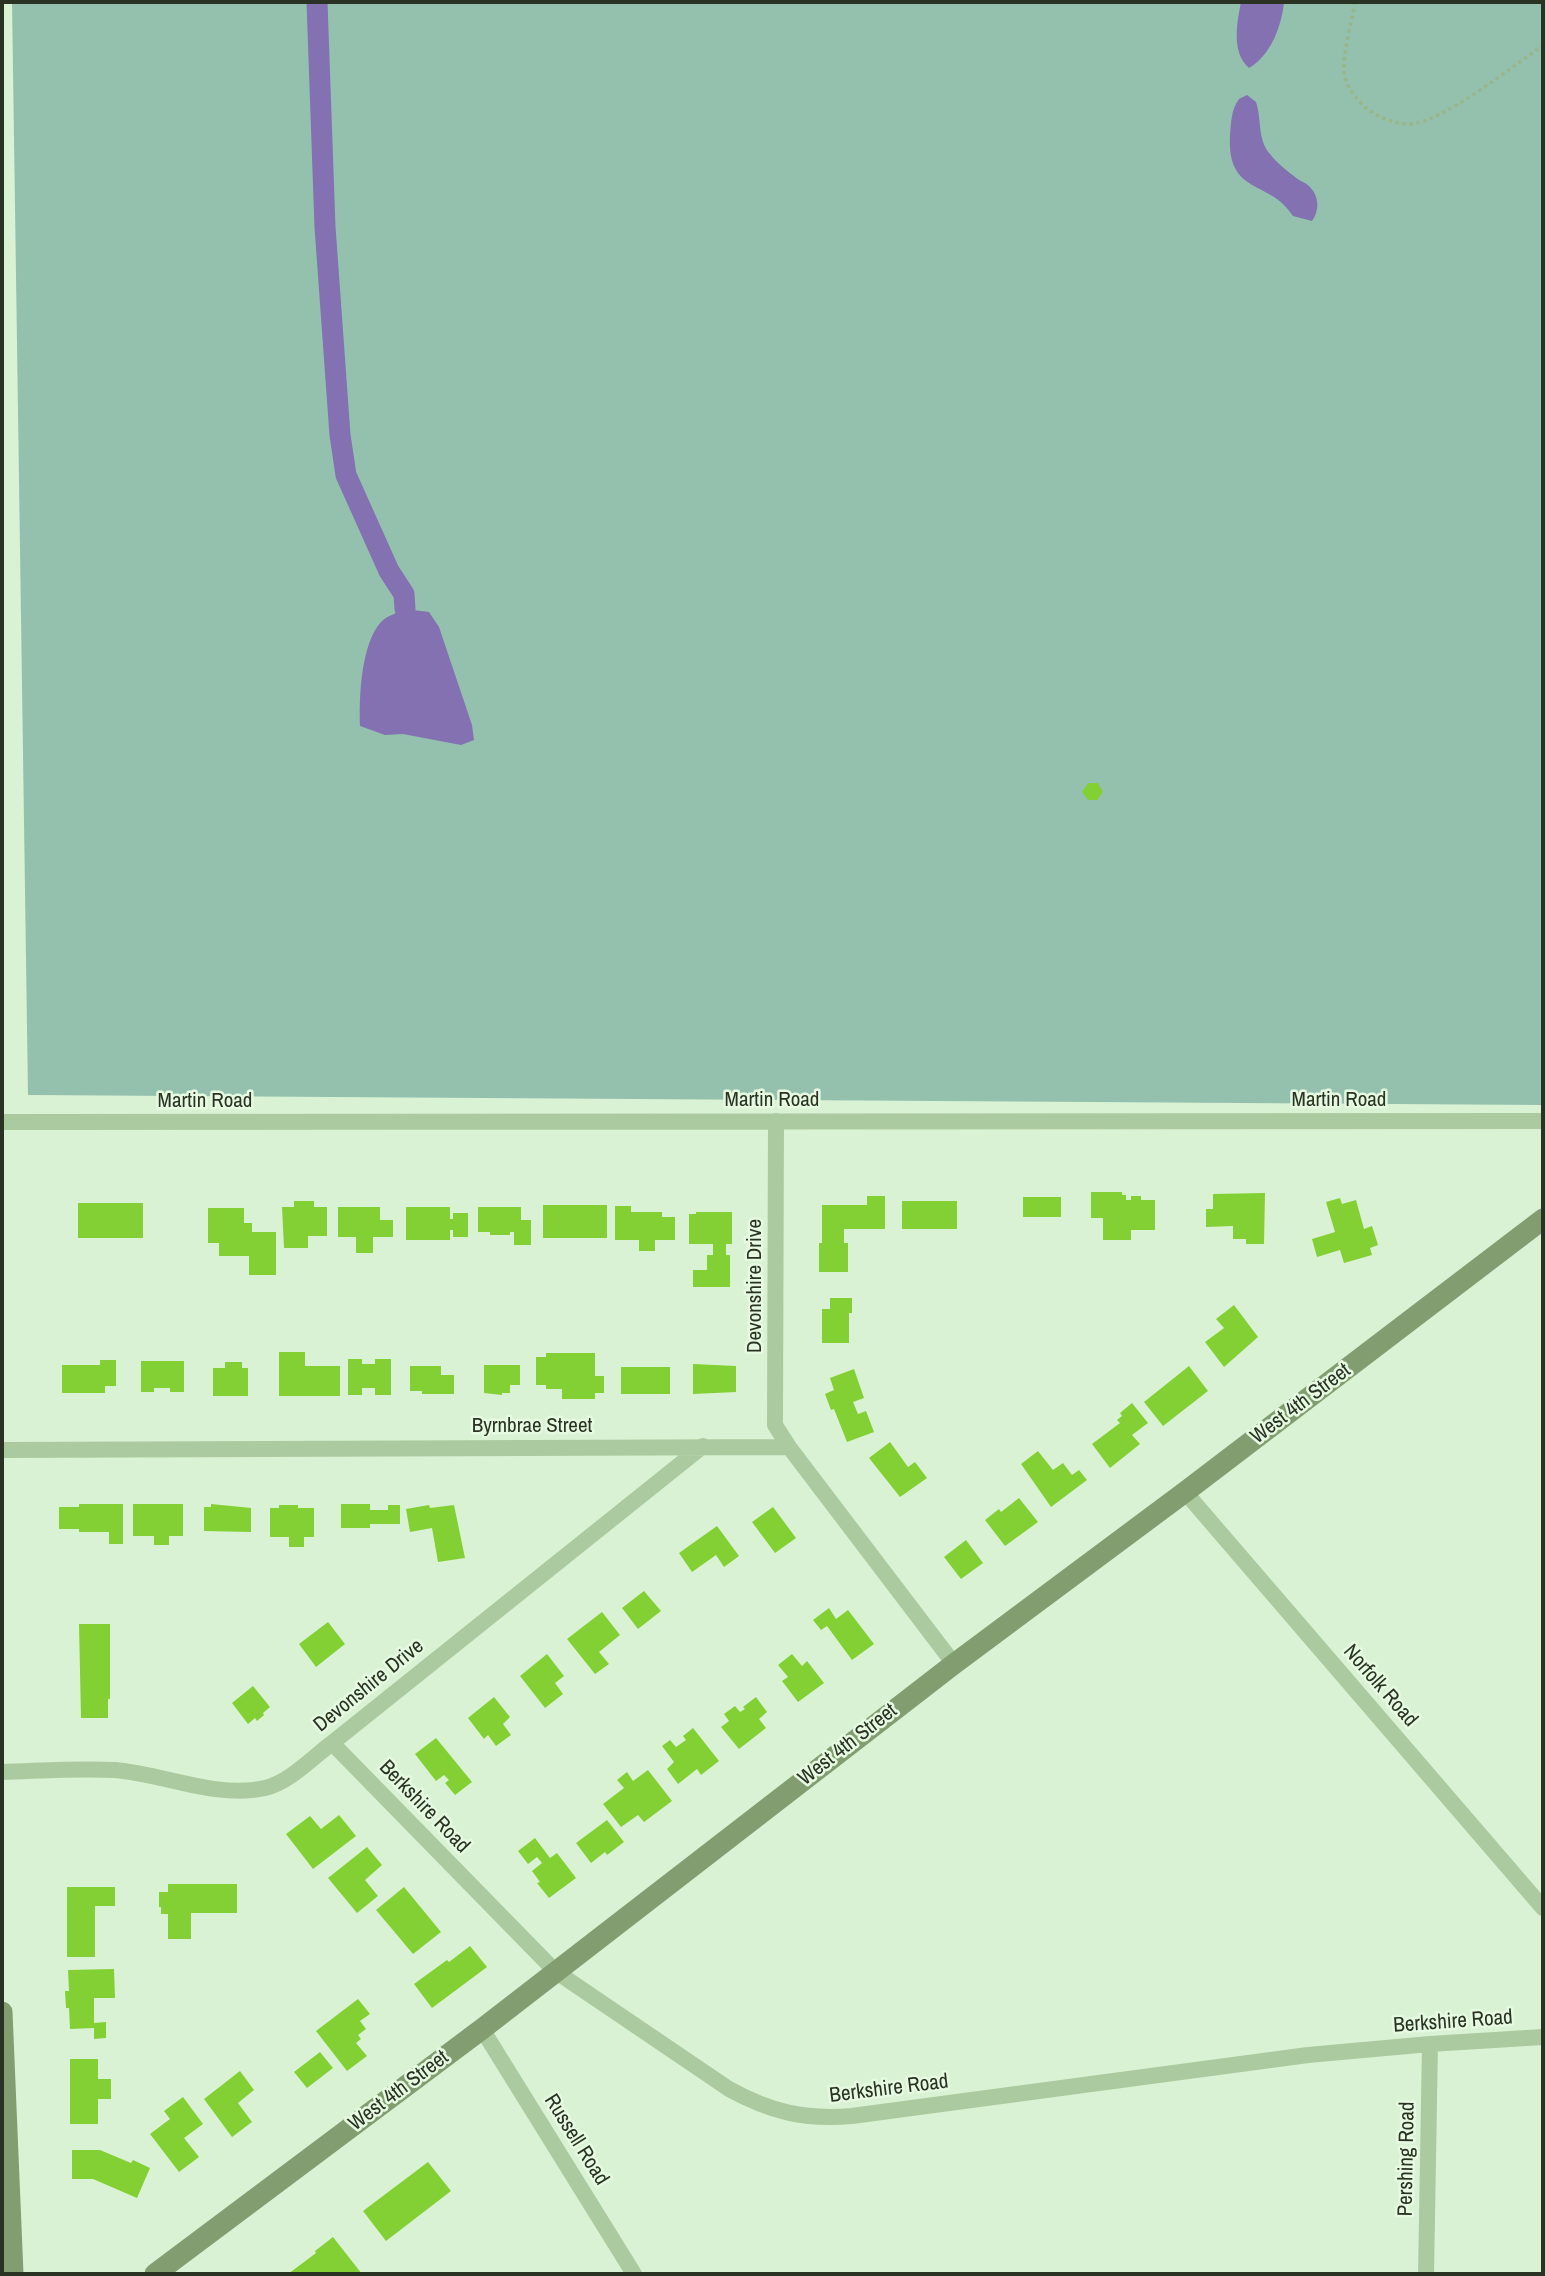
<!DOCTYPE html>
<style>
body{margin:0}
#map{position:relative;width:1545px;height:2276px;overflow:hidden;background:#daf2d4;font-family:"Archivo Narrow",sans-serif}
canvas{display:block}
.frame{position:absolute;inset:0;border:4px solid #2a3323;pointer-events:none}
</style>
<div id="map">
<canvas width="1545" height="2276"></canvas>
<div class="frame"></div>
</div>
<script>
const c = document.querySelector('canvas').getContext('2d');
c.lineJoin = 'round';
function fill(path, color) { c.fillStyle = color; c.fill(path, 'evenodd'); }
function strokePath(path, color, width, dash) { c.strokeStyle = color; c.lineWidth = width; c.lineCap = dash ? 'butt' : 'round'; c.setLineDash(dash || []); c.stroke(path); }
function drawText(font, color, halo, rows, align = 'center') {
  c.font = font + ' "Archivo Narrow",sans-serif'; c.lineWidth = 5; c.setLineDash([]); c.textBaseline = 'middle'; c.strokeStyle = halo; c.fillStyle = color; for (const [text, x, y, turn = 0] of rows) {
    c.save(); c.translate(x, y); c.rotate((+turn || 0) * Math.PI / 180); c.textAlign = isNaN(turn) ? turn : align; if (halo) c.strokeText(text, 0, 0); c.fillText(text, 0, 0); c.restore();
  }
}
const green = new Path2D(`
 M12,2H1543V1105L28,1095Z`);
const water = new Path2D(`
 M1241,2L1284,3C1281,27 1271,55 1249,68C1231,52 1237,23 1241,2Z
 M1247,95L1256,102C1262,120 1257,139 1270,154C1276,162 1287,171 1295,177C1299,181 1305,182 1309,186C1319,195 1320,210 1312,221L1293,216C1270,179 1227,196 1230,136C1231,123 1231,110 1239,99Z
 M405,609L429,612L439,627L472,725L474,740L461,745L403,734L385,735L360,726C359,697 361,644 381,622C386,616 398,613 405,609Z`);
const canal = new Path2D(`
 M317,2L325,227L340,435L346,475L389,571L404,594L405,609`);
const building = new Path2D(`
 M1088,783H1098L1103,792L1097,800H1088L1082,792Z
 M1091,1192H1122V1195H1126V1200H1131V1196H1141V1200H1155V1230H1131V1240H1103V1218H1091Z
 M1265,1193L1264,1244H1246V1239H1233V1226L1206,1227V1209H1213V1194Z
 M867,1196H885V1229H844V1243H848V1272H819V1243H822V1205H867Z
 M1023,1197H1061V1217H1023Z
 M1340,1198L1342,1204L1356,1200L1364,1229L1372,1226L1378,1245L1370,1248L1372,1255L1344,1263L1340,1250L1317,1257L1312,1239L1335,1232L1326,1202Z
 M294,1201H314V1207H327V1236H308V1248H284L282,1207H294Z
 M902,1201H957V1229H902Z
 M78,1203H143V1238H78Z
 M543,1205H607V1238H543Z
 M615,1206H631V1212H662V1217H675V1240H655V1251H639V1240H615Z
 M338,1207H380V1220H393V1237H373V1253H356V1237H338Z
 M406,1207H450V1219H453V1213H468V1237H453V1230H450V1240H406Z
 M478,1207H521V1220H531V1245H514V1232H510V1235H490V1232H478Z
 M208,1208H244V1223H252V1232H276V1275H249V1256H219V1243H208Z
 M696,1212H732V1244H726V1255H730V1287H693V1270H707V1255H713V1244H689V1214H696Z
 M830,1298H852V1313H849V1343H822V1309H830Z
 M1234,1305L1258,1337L1224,1367L1205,1342L1224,1328L1216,1319Z
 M279,1352H305V1366H340V1396H279Z
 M546,1353H595V1376H604V1393H595V1399H562V1389H546V1385H536V1357H546Z
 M348,1359H362V1364H375V1359H391V1395H375V1388H362V1395H348Z
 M100,1360H116V1386H105V1393H62V1365H100Z
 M141,1361H184V1392H170V1388H154V1392H141Z
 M225,1362H242V1368H248V1396H213V1368H225Z
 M693,1364L736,1366V1392L693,1394Z
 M484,1365H520V1385H510V1393H502V1395L484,1393Z
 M410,1366H441V1375H454V1394H422V1391H410Z
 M1189,1366L1208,1391L1163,1426L1144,1402Z
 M621,1367H670V1394H621Z
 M854,1369L864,1398L853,1402L858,1414L866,1411L874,1432L847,1442L834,1409L831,1410L825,1394L834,1390L830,1378Z
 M1132,1403L1148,1423L1132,1435L1140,1444L1110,1468L1092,1444L1120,1423L1117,1420L1122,1416L1120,1413Z
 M890,1442L908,1467L915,1462L927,1478L900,1497L869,1458Z
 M1038,1451L1053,1470L1063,1463L1072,1475L1079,1470L1087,1480L1051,1507L1021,1464Z
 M1019,1498L1038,1522L1005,1546L985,1520L999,1509L1001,1512Z
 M79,1504H123V1544H109V1532H79V1529H59V1507H79Z
 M133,1504H183V1536H169V1545H154V1536H133Z
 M211,1504L251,1508V1532L204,1531V1507H211Z
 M341,1504H370V1510H388V1505H400V1524H370V1528H341Z
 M279,1505H298V1508H314V1537H304V1547H289V1537H270V1508H279Z
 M429,1505L430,1508L454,1505L465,1558L438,1562L432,1528L410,1532L406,1509Z
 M773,1507L796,1538L775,1553L752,1522Z
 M717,1526L739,1556L724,1567L716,1555L692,1572L679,1553Z
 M966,1540L983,1563L961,1579L944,1557Z
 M644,1591L661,1611L638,1629L622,1608Z
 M829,1608L836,1619L848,1610L874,1644L852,1660L827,1626L821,1630L813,1620Z
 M602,1612L620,1635L599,1652L609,1664L595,1674L567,1639Z
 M328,1622L345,1644L316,1667L299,1644Z
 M79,1624H110V1699H108V1718H81Z
 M547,1654L564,1676L555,1683L563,1694L545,1708L520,1676Z
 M792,1654L802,1666L807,1661L824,1683L798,1702L782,1681L788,1677L778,1665Z
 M253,1686L270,1707L263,1713L264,1715L257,1721L255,1718L248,1724L232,1703Z
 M494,1697L510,1717L503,1724L511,1735L496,1746L488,1735L484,1739L468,1718Z
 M756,1697L767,1712L759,1719L766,1728L739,1749L721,1727L729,1721L724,1714L735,1706L740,1712L745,1709L743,1707Z
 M693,1728L719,1761L701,1775L697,1769L678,1784L667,1769L674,1762L662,1746L670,1740L676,1747L686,1740L683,1736Z
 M436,1738L472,1782L455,1795L445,1783L449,1780L444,1775L436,1781L415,1754Z
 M648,1770L672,1801L644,1822L638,1815L621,1827L603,1804L624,1788L617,1780L627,1772L633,1781Z
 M339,1815L356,1836L313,1869L286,1834L310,1816L321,1829Z
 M607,1820L624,1842L607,1855L605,1852L591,1863L576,1843Z
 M535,1838L550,1858L557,1853L576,1878L549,1898L537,1883L540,1882L532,1871L542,1863L537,1857L528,1864L518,1851Z
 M367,1847L382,1865L365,1880L378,1896L357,1913L328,1878Z
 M168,1884H237V1913H191V1939H168V1914H161V1907H159V1892H168Z
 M67,1887H115V1906H95V1957H67Z
 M404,1887L441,1932L413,1954L376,1910Z
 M470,1946L487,1967L432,2008L414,1984L447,1960L449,1962Z
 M114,1969L115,1998H94V2023L106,2022V2038L94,2039V2028L70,2029L69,2008H66L65,1991H69L68,1970Z
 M358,1999L370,2014L360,2021L366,2029L358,2035L361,2039L356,2043L367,2056L347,2071L316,2031Z
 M320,2052L333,2068L307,2088L294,2072Z
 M70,2059H98V2079H111V2099H98V2124H70Z
 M240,2071L254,2090L238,2103L252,2122L232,2137L204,2099Z
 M183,2097L203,2124L184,2138L199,2157L179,2172L150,2134L170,2119L164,2111Z
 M72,2150H100L131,2163L133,2160L150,2168L137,2198L93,2179H72Z
 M428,2162L451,2191L386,2241L363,2211Z
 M333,2237L362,2274H288L316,2253L315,2251Z`);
const path = new Path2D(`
 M1355,2C1352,21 1343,53 1344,71C1345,85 1355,98 1365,107C1377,117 1394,124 1410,124C1439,124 1517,64 1543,45`);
const street = new Path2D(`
 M776,1121L775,1425L789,1447
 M2,1122L1543,1121
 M2,1450L789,1447L954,1664
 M1185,1492L1543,1908
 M332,1743L555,1971L729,2089C771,2112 804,2120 852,2116L1308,2055L1430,2044L1543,2037
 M2,1772C39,1771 78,1768 115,1770C164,1774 216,1799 265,1788C290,1782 312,1758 332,1743L703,1446
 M482,2029L634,2274
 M1426,2274L1430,2044`);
const secondary = new Path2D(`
 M2,2012L13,2274
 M155,2274L482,2029L954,1664L1185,1492L1543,1219`);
const streetNames = [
 ["Martin Road",772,1100],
 ["Martin Road",1339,1100],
 ["Martin Road",205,1101],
 ["Devonshire Drive",755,1286,-90],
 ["West 4th Street",1301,1404,-37],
 ["Byrnbrae Street",532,1426],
 ["Devonshire Drive",369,1686,-39],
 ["Norfolk Road",1380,1686,49],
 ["West 4th Street",848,1745,-38],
 ["Berkshire Road",424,1807,46],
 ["Berkshire Road",1453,2022,-4],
 ["Berkshire Road",889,2089,-7],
 ["West 4th Street",399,2091,-37],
 ["Russell Road",576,2140,58],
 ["Pershing Road",1407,2159,-89]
];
fill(green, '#93c1ae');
fill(water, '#8371b1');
strokePath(canal, '#8371b1', 21);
fill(building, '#83d034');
strokePath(path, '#98b68a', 3.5, [3.5, 3.5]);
strokePath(street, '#acca9f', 16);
strokePath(secondary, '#829e71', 21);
drawText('21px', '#2a3323', '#e5fae0', streetNames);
</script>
